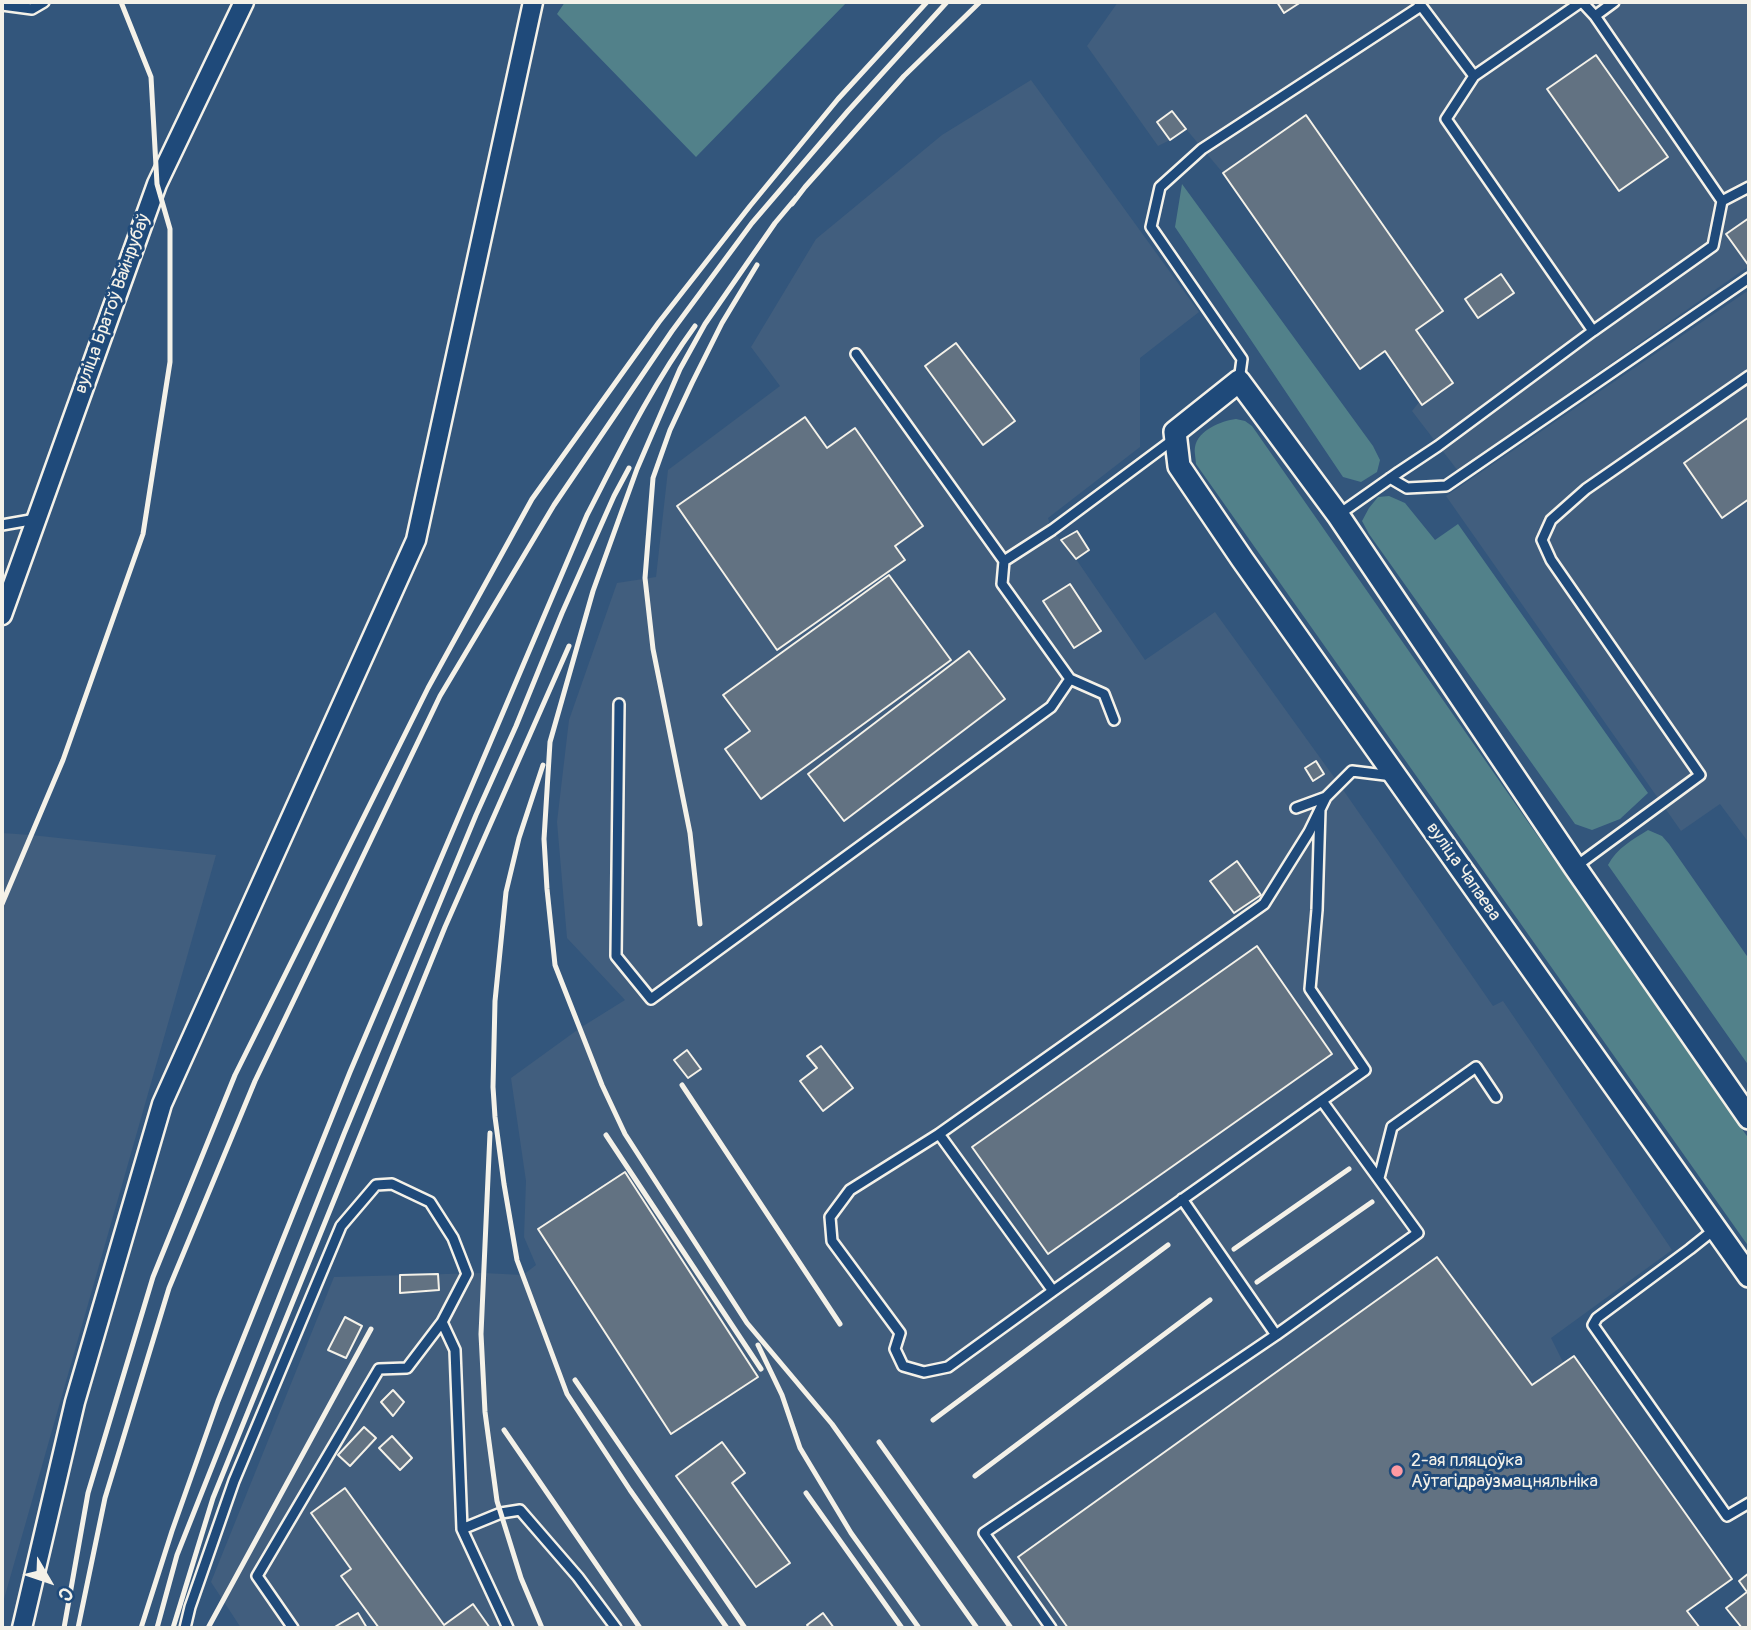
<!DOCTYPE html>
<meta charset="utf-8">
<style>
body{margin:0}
#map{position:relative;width:1751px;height:1630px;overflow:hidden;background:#33567c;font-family:Pangolin,sans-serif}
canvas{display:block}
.frame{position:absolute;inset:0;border:4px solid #f4f1e8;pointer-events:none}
.north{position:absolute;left:14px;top:1546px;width:70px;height:70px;-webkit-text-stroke:5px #1f4a7a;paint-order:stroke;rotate:129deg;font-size:19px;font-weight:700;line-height:28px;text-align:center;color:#f4f1e8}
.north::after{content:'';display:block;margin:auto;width:24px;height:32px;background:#f4f1e8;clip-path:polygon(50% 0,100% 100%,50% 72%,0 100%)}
</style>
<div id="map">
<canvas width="1751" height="1630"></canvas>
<div class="frame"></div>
<div class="north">С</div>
</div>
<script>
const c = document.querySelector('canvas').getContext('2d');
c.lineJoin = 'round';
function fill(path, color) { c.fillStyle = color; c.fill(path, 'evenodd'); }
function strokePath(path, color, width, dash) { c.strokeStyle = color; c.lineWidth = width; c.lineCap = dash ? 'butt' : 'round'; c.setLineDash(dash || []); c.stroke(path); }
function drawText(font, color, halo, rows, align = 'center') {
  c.font = font + ' Pangolin,sans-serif'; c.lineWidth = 6; c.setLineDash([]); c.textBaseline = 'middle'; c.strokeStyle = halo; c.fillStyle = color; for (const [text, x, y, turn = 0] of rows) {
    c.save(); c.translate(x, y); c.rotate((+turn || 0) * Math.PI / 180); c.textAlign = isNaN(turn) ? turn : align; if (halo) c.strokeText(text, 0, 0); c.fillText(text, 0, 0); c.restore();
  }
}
const built = new Path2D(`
 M1118,2H1749V266L1458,471L1412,411L1420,401L1385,352L1360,369L1223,173L1186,129L1170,140L1158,146L1087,46Z
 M1031,80L1199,312L1140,358V447L1048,518L1052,530L1076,559L1145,660L1215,612L1339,784L1493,1006L1503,1001L1672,1250L1551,1338L1563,1362L1574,1356L1732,1579L1688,1611L1700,1628H241L211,1582L334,1277L483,1273L523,1275L536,1265L524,1237L526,1181L511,1078L580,1028L625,1000L567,938L557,822L569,720L617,583L656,577L668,470L780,386L751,347L816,239L942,135Z
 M1749,290V843L1720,804L1681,831L1446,496Z
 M2,833L31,835L216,855L2,1606Z`);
const green = new Path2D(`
 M565,2H847L696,157L557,14Z
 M1182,184L1373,446L1380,460L1377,472L1361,482L1343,477L1175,227Z
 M1236,419L1245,421L1252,426L1749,1139V1247L1196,464C1196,459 1194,452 1195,447C1198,430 1221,421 1236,419Z
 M1389,496L1405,503L1435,540L1458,524L1648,793L1620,819L1592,830L1575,824L1369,534L1362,521L1369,508L1378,497Z
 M1648,830L1662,836L1669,844L1749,959V1066L1608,865C1617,848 1632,840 1648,830Z`);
const building = new Path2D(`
 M1277,2H1301L1284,13Z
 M1596,55L1668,157L1619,191L1547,89Z
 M1172,111L1186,129L1170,140L1157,122Z
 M1306,115L1443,311L1416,330L1453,383L1422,405L1385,351L1360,369L1223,173Z
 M1749,218V266L1726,234Z
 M1501,274L1514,293L1478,318L1465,299Z
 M956,343L1015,421L983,445L925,366Z
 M805,417L827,448L855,428L923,526L895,546L905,560L777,650L677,506Z
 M1749,417V499L1722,518L1684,463Z
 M1077,531L1089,550L1076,559L1061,540Z
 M889,575L951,660L761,799L725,749L750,731L723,695Z
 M1070,584L1101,631L1074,648L1043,601Z
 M969,651L1005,699L844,821L808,774Z
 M1316,761L1324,774L1313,781L1305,768Z
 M1237,861L1261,895L1234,913L1210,881Z
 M1257,946L1332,1054L1048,1254L972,1147Z
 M821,1046L853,1088L823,1111L800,1081L817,1068L807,1056Z
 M687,1050L701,1069L688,1078L674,1060Z
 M625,1172L758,1377L671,1434L538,1229Z
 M1437,1257L1532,1385L1574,1356L1732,1579L1687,1611L1700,1628H1068L1018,1557Z
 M438,1274L439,1290L400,1293V1275Z
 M345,1317L362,1326L346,1358L328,1350Z
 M393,1390L404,1402L393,1416L381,1402Z
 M364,1427L376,1438L350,1466L338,1455Z
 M392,1436L412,1458L400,1470L379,1448Z
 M722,1442L745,1473L732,1483L790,1563L756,1587L676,1476Z
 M345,1488L444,1625L473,1604L490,1628H379L341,1576L351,1569L311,1513Z
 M1749,1573V1628H1742L1726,1608L1747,1592L1739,1581Z
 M358,1613L367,1628H333Z
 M823,1613L834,1628H809L807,1625Z`);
const service = new Path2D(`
 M1582,2L1595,16L1722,201L1749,187
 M1419,3L1474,76L1581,2
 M2,5L32,9L44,2
 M1595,16L1614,2
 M1474,76L1446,119L1593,331L1713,246L1722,201
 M856,354L1004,561L1052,530L1174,439
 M1239,381L1242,359L1151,227L1160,187L1202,149L1421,6
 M1390,478L1407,488L1446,486L1749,278
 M1338,515L1399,472L1438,446L1593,331
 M2,525L36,519
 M1004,561L1002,584L1070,679L1104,694L1114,720
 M619,704L616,956L651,999L1051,707L1070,679
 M1296,808L1326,797L1352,771L1393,776
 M1320,809L1317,910L1310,989L1365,1070L1053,1291L939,1134L1264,904L1309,832L1326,797
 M1575,867L1700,775L1551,560L1542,540L1551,520L1586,489L1749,376
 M939,1134L850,1190L830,1217L832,1241L900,1333L895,1349L903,1366L924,1372L948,1367L1053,1291
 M1379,1178L1392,1127L1476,1067L1496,1097
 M1715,1229L1690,1249L1597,1318L1593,1325L1727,1516L1749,1503
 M442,1322L455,1350L462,1529
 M1276,1335L1418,1233L1322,1101
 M185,1628L190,1607L234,1481L341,1226L376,1185L392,1184L430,1202L453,1238L467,1274L442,1322L407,1368L379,1369L257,1576L293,1628
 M508,1628L462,1529L501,1513L520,1510L578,1577L616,1628
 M1051,1628L984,1533L1276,1335L1182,1199`);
const minor = new Path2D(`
 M2,615L157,184L244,2
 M22,1628L75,1402L162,1104L416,540L533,2`);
const tertiary = new Path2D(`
 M1749,1118L1575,867L1338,515L1239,381L1175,432L1179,466L1242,559L1749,1276`);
const rail = new Path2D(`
 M796,198L775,223L705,324L680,369L637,469L593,591L550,742L544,839L547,889L555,965L602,1085L625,1134L747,1323L832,1424L977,1628
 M792,204L805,187L904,76L980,2
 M543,765L519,838L506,892L495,1001L493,1087L495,1117L504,1184L517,1260L567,1394L630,1490L727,1628
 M2,904L63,760L143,534L170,362V229L157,184L151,77L121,2
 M700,924L690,833L653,649L645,578L653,478L670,430L692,383L722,323L757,265
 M682,1085L840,1324
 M490,1133L481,1334L485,1412L497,1501L521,1578L542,1628
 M606,1135L761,1369
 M1234,1249L1349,1169
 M1257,1282L1372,1202
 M758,1345L782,1395L800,1448L851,1533L919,1628
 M575,1380L745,1628
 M933,1420L1168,1245
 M504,1430L640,1628
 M879,1442L1011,1628
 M975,1476L1210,1300
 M806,1493L902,1628
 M64,1628L88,1493L153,1277L235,1075L428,688L532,499L659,322L750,206L838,99L927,2
 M78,1628L105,1498L169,1288L255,1081L440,696L554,505L672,331L752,223L848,111L947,2
 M141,1628L172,1531L218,1401L350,1072L587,515C620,451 652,385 695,326
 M157,1628L177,1555L344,1134L476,815L516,726L562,613L614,496L629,468
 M173,1628L213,1498L445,927L569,646
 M208,1628L371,1329`);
const markers = [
 [1397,1471,7,"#ff9aa2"]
];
const streetNames = [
 ["вуліца Братоў Вайнрубаў",113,304,-70],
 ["вуліца Чапаева",1463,872,55]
];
const poiNames = [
 ["2-ая пляцоўка",1411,1461],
 ["Аўтагідраўзмацняльніка",1411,1482]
];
fill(built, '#415e7e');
fill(green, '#52818a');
fill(building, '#627282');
strokePath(building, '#f4f1e8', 2);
strokePath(service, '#f4f1e8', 14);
strokePath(minor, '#f4f1e8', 23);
strokePath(tertiary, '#f4f1e8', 26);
strokePath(service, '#1f4a7a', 9);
strokePath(minor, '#1f4a7a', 18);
strokePath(tertiary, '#1f4a7a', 21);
strokePath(rail, '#f4f1e8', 5);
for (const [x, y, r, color] of markers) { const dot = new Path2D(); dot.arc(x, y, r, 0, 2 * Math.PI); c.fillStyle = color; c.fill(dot); strokePath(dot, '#1f4a7a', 2.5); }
drawText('18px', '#f4f1e8', '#1f4a7a', streetNames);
drawText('18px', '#f4f1e8', '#1f4a7a', poiNames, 'left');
</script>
